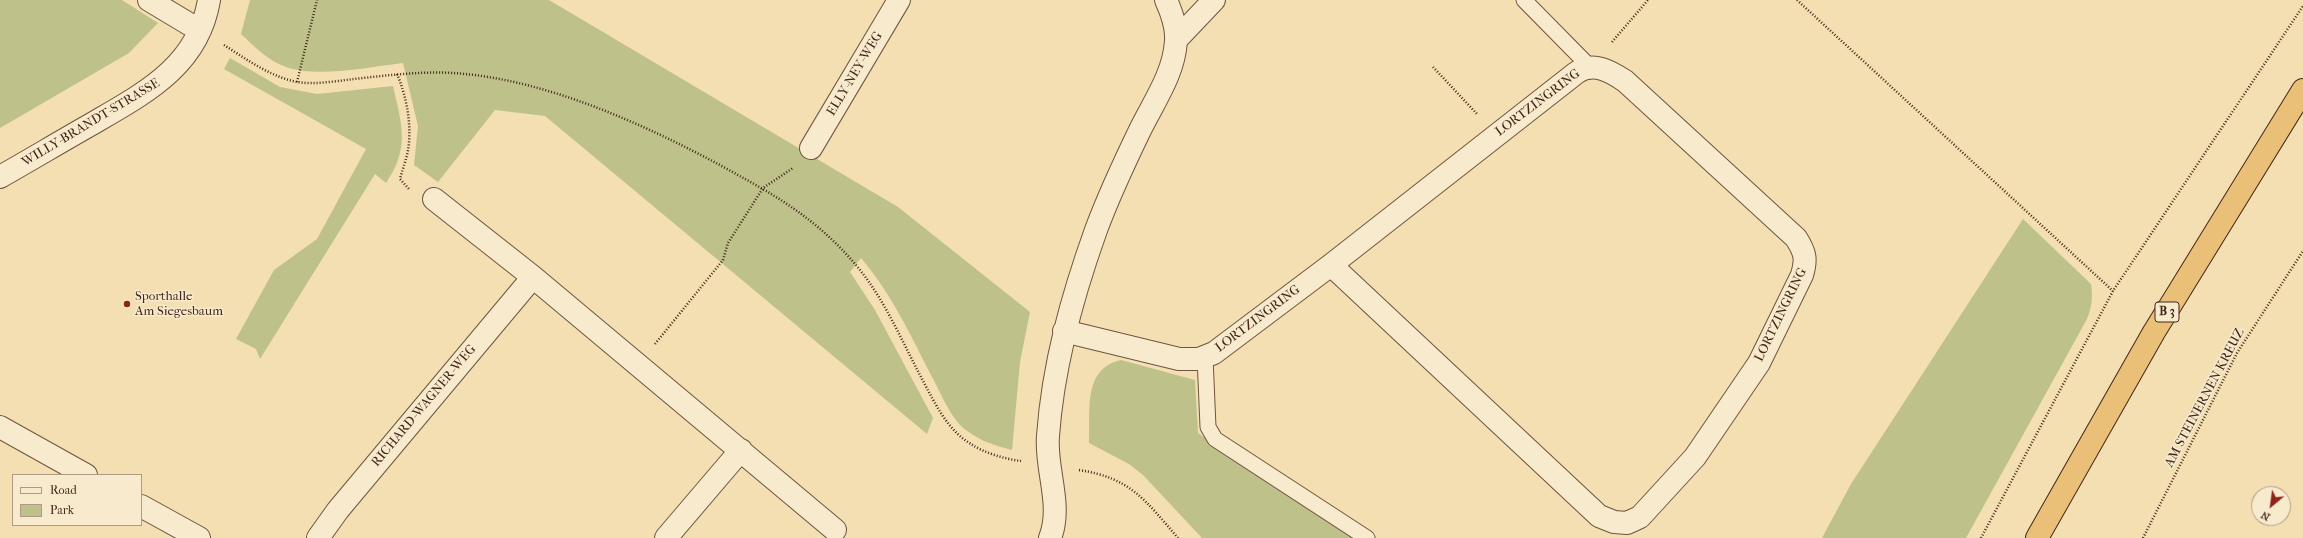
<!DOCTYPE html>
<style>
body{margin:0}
#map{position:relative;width:2303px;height:538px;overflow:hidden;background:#f3dfb2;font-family:"IM FELL French Canon",serif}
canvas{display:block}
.legend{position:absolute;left:12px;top:474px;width:130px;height:52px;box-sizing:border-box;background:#f7eacd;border:1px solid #af9b85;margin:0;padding:5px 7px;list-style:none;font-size:12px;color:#432519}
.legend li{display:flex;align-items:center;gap:8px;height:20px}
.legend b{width:20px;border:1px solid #af9b85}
.north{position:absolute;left:2251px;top:486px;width:40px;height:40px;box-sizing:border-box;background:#f7eacd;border:1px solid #af9b85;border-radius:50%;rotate:209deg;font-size:11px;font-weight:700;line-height:16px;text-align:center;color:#432519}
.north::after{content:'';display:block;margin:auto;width:14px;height:18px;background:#8f2418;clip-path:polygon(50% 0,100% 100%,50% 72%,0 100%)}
</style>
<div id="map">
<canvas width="2303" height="538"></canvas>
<ul class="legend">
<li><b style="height:5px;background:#f7eacd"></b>Road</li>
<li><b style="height:11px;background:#bec18a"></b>Park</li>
</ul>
<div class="north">N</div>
</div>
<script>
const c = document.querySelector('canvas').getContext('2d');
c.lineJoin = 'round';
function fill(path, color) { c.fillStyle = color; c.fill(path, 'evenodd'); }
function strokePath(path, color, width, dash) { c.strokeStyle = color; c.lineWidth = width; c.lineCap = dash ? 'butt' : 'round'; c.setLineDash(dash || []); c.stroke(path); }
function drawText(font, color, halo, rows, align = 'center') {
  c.font = font + ' "IM FELL French Canon",serif'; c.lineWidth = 3; c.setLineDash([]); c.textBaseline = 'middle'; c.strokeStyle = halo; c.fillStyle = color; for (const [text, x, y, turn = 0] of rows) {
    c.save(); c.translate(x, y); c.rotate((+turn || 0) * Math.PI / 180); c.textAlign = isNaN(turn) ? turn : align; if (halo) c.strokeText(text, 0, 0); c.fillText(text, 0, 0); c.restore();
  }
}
const green = new Path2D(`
 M0,0H122L158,23L129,53L0,128Z
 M250,0H549L898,207L1030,312L1020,362L1012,450C992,445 975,439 960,425C948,412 940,391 931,375C910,334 891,293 861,258L850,272L875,310L933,418L927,434L545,116L495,110L438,182L414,165L418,126L403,63C368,67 319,78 286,67C268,61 254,46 241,34Z
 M230,58L280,87L317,94L393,86C402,125 410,148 386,183L375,174L260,359L256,349L236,339L274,270L317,239L366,149L224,69Z
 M2023,219L2091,284C2093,297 2092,306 2087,319L1966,538H1822L1851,484Z
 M1121,360L1195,380L1198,433L1357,538H1202L1143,475L1129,464L1089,443C1091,411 1082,369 1121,360Z`);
const path = new Path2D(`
 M1797,0L2113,291
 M1612,42L1648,0
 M224,45C246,59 271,77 297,82C315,85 336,81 354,79C391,75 428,70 465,74C550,82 643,124 718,164C745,179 772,193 797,211C824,230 850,255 869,282C890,312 905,347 922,379C935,403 947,430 971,444C984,453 1005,459 1021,461
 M1433,67L1478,115
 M397,74C407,97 413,130 407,155C405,163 402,171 400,179L409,189
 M297,82L317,0
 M655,344L723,260L728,243L763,188L793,168
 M1079,470C1131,478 1145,500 1178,538
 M1981,538L2113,291L2303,6
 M2143,538L2237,353L2303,251`);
const lane = new Path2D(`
 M1524,0L1590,67
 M1205,357L1208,427L1215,439L1367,538`);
const street = new Path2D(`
 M149,0L199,30
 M1176,40L1214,0
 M811,148L899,0
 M0,177C30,160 60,142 90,125C143,94 198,67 209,0
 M434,199L533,277L835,530
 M1064,331L1179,359H1199L1214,353L1331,265L1576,73C1593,61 1610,71 1625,81L1796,238C1805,252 1807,259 1802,275L1759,363L1695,457L1640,517L1627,523L1614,522L1599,516L1331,265
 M0,427L86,475
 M141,506L199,538
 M318,538L338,510L533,277
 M666,538L741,450
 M1050,538C1063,505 1045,469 1048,436C1053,365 1072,297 1096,230C1109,195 1125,161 1141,128C1155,100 1174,73 1176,41C1177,28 1171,11 1166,0`);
const highway = new Path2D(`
 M2037,538L2154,332L2303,90`);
const markers = [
 [127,304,4,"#8f2418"]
];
const shields = [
 [2167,312,24]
];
const shieldNames = [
 ["B 3",2167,312]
];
const streetNames = [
 ["ELLY-NEY-WEG",855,74,-59],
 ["LORTZINGRING",1538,103,-37],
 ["WILLY-BRANDT-STRASSE",91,123,-31],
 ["LORTZINGRING",1781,315,-64],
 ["LORTZINGRING",1258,319,-37],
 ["AM STEINERNEN KREUZ",2205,398,-62],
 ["RICHARD-WAGNER-WEG",424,406,-50]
];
const poiNames = [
 ["Sporthalle",135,297],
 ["Am Siegesbaum",135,312]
];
fill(green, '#bec18a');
strokePath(lane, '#6f543f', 17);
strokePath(street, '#6f543f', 24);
strokePath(highway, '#432519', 24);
strokePath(path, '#432519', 2.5, [1, 2]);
strokePath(lane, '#f7eacd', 15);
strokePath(street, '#f7eacd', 22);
strokePath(highway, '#eac079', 22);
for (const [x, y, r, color] of markers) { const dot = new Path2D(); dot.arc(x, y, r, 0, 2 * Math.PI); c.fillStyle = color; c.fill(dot); strokePath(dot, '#f7eacd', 1.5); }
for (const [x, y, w] of shields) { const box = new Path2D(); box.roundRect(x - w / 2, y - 10, w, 20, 3); c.fillStyle = '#f7eacd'; c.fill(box); strokePath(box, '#432519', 1); }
drawText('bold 12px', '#432519', null, shieldNames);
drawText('13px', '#432519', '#f7eacd', streetNames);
drawText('13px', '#432519', '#f7eacd', poiNames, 'left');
</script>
